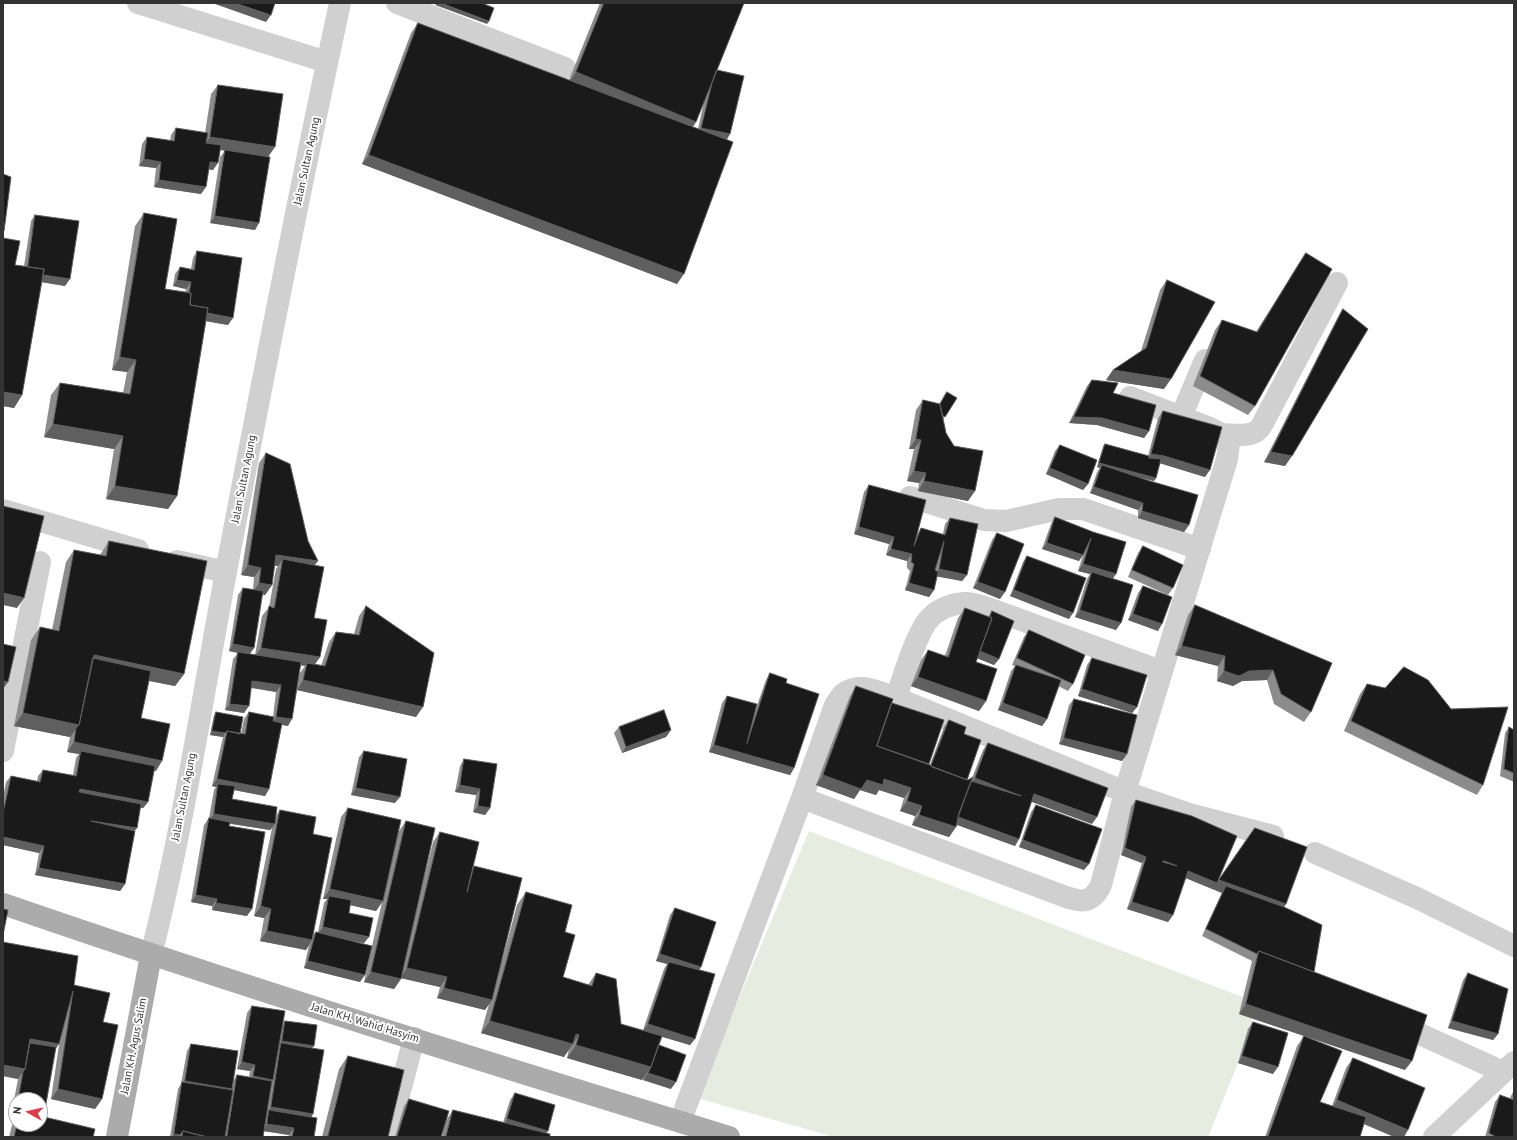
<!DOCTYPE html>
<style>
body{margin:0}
#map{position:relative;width:1517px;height:1140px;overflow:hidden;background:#fff;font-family:"PT Sans",sans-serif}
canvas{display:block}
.frame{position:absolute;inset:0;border:4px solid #333;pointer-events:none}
.north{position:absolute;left:8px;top:1092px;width:40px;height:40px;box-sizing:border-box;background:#fff;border:1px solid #adadad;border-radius:50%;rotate:278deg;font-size:11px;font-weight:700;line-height:16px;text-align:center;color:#333}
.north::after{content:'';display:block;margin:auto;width:14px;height:18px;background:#e63946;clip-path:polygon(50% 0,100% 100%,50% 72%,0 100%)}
</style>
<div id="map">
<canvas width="1517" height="1140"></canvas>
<div class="frame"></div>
<div class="north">N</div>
</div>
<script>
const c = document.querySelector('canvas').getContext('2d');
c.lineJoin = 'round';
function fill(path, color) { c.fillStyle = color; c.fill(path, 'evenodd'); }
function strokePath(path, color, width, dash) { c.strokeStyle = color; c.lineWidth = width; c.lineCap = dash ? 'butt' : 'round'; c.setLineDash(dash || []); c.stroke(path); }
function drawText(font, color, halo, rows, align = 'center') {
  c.font = font + ' "PT Sans",sans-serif'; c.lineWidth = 4; c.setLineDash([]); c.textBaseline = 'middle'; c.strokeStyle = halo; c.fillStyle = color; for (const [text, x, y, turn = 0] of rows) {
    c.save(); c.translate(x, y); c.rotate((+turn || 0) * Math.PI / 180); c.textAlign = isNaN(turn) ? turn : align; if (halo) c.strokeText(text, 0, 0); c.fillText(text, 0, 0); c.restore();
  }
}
const green = new Path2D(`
 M809,831L1258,1003L1238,1063L1208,1137H834L697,1098Z`);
const minor = new Path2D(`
 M138,3L327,62
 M397,3L565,68
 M1181,417L1205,360
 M1222,434C1233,434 1249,438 1258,430C1261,428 1263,423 1265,419L1337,283
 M910,497L984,520L1006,521L1059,509H1083L1200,549
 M3,510L138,550
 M177,561L226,572
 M896,698C903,678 917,631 930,618C939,608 954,603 967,603C974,603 983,607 991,609L1161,671
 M3,751L40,562
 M802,798L835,705C838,701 840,697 843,694C859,681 879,692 896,698L1125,792L1189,814L1273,836
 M1315,853L1417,898L1514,946
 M151,955C183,829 202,700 226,572C262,382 299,192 340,3
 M1422,1035L1503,1072
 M680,1122L802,798L1058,894C1078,901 1090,907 1101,885L1125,792L1227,459L1229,444L1222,434L1210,428L1130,397
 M388,1137L414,1038
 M1434,1137L1514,1062`);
const major = new Path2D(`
 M3,904C243,987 486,1062 729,1137
 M117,1137L151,955`);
const wall = new Path2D(`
 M600,3H744L717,70L727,140L677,284L362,164L411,33L418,23L569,80ZM704,101L698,129L693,127L696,122Z
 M218,85L268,157L255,230L210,223L220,157L225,151L220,150L213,170L208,169L201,194L154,187L156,168L139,166L142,144L147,137L170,141L171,135L176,128L205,133L211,94Z
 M144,213L165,289L185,292L186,289L173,286L175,274L180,267L191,269L193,258L197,251L228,325L206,321L177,496L168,509L106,499L114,449L44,437L51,395L60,383L123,393L127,372L112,370L135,226Z
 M35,215L65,286L42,282L22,395L14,408L3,406V238L15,265L24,266L31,221Z
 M1306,253L1255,406L1248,415L1193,386L1215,330L1222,320L1256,332L1299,263Z
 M1167,280L1164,389L1106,380L1113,370L1141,351L1160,290Z
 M1343,309L1285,466L1264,462L1337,319Z
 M1092,380L1113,393L1149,431L1144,438L1097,425L1069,423L1087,386Z
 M957,398L943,419L946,433L968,501L918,491L919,483L907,481L914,449H909L916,410L923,400L939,404Z
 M1163,411L1205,477L1160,463L1156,478L1154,481L1141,478L1189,525L1184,532L1138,518V510L1090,493L1097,472L1100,468L1097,467L1103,447L1105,444L1148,456L1158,418Z
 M1060,445L1088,484L1083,490L1046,474L1055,451Z
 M266,453L308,541L315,565L314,618L320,657L315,664L321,666L329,642L336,632L354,634L359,616L366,606L416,717L297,690L288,726L282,725L269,789L265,796L234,790L232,799L276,816L280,810L313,834L314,934L316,932H318L324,903L327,899H323L341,817L348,808L399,831L406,821L414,919L433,842L440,832L473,868L474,866L502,961L517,905L526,892L565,932L563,977L588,985L596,973L621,1024L643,1030L664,969L667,964L656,961L670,915L675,908L699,970L695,1039L690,1045L662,1037L659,1045L671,1089L643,1080L644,1077L642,1080L567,1058L569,1049L564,1057L481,1033L489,1004L485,1010L437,998L440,987L401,978L394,989L364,982L369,960L360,982L304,968L309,945L306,950L260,941L264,918L254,916L272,828L270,830L230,824L229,826L247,916L212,910V906L191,902L204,825L209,818L214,790L216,787L212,786L223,737L210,735L214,715L216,712L240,734H241L244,719L249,712L273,717L276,692L251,688L244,713L225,710L233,659L238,653L229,651L238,595L243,588L253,590L254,577L241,575L259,463ZM274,566H278L276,569L269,607L262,616L255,655L249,654L254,648L262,595H265L272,585ZM301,665L305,666L300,673L298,681ZM382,902L372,946L351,941L364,943L349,913L350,905L376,911Z
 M869,485L918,533L921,528L943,534L945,524L950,518L967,575L962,581L937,576L934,590L929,597L905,590L910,571L907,568V561L886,555L889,544L854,534L864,492Z
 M1055,517L1093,532L1116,574L1113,578L1116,630L1075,617L1087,579L1090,574L1078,571L1083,555L1079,561L1042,549L1051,524Z
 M997,533L1000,599L973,588L992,540Z
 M109,541L184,674L175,686L149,681L141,718L156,771H154L148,802L143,808H140L137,828L134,831L125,884L120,891L35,875L39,853L3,845V797L6,782L11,776L37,781L38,776L43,770L73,775L76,758L79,754L67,752L70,737L14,726L31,640L40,627L52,630L66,562L74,550L100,555Z
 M1143,546L1173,588L1168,595L1128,577L1138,553Z
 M1027,556L1069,619L1010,596L1023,562Z
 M1143,586L1158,631L1128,620L1138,593Z
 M1195,605L1332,663L1311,712L1304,722L1274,704L1267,680L1242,681L1233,686L1217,681L1218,666L1175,655L1188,615Z
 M965,608L988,617L992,611L999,659L994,665L977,658L976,662L986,701L979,711L911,686L921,660L928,650L945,656L958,618Z
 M1029,630L1073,684L1068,691L1058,686L1047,719L1042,726L998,710L1011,671L1015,666L1012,665L1024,637Z
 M1092,658L1137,707L1132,713L1078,696L1087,665Z
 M770,673L786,683L794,768L790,775L709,752L722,703L727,696L754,714L766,680Z
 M1367,684L1483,785L1477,795L1344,731L1360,694Z
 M856,686L892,703L929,764L930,765L944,727L949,720L964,734L967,780H968L972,778L983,750L988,743L1092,824L1032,801L1019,839L1015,846L957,825L956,827L949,837L912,825L915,816L900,811L904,798L879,790L876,795L860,790L854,799L816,785L850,696Z
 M1074,699L1127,754L1122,761L1059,744L1069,705Z
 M619,727L671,730L666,737L622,753L614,733Z
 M1509,727L1514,730V782L1500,776L1505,733Z
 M364,751L395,803L351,795L359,757Z
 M464,759L490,808L485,815L473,812L476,795L455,792L460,766Z
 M1136,800L1217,882L1255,828L1286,904L1284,907L1314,972L1405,1070L1308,1037L1320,1102L1332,1106L1346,1068L1353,1058L1364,1124L1360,1137H1265L1297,1046L1304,1036L1239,1014L1252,961L1202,936L1222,893L1186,878L1173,915L1168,922L1127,909L1142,863L1121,855L1131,807Z
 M1036,805L1084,870L1019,847L1031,812Z
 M3,942L74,985L103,1022L102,1099L95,1109L51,1099L60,1038L59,1044L56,1047L44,1115L43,1117L93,1137H9L13,1121L16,1117L11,1116L18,1079L3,1076ZM16,1100H40V1124H16Z
 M1468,973L1498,1034L1493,1040L1448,1028L1463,980Z
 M252,1006L282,1024L285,1021L312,1048V1117L314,1137H288L289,1135L264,1131L263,1137H170L178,1089L181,1084L187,1051L191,1044L233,1081L237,1075L249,1078L250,1071L237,1069L247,1013Z
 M1253,1022L1273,1074L1238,1063L1248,1029Z
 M348,1056L388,1137H322L339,1069Z
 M1514,1090V1100L1510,1098Z
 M515,1093L548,1131L546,1133L550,1137H442L443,1129L441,1137H395L404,1106L409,1099L447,1119L453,1110L503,1123L510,1100Z
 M1500,1095L1514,1137H1485L1495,1102Z`);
const shadedWall = new Path2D(`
 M216,3H235L271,15L266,22L215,4Z
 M437,3H441L489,21L487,24L435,5Z
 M576,72L696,122L687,134L567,85Z
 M701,128L730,134L726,141L697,135Z
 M210,137L275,147L268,157L203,147Z
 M369,155L684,274L677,284L362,164Z
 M144,159L161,162L156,168L139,166Z
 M210,162L218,163L213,170L205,169Z
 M159,180L206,187L201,194L154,187Z
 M215,216L259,223L255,230L210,223Z
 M27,273L70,279L65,286L22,279Z
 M177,280L191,282L186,289L173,286Z
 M186,310L233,318L228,325L182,317Z
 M120,357L136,360L127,372L112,370Z
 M1113,370L1171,379L1164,389L1106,380Z
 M3,392L22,395L14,408L3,406Z
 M1074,417L1102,418L1149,431L1144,438L1097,425L1069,423Z
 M53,424L123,436L114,449L44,437Z
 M916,439L921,440L914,449H909Z
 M1271,452L1292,456L1285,466L1264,462Z
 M1151,454L1164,456L1210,470L1205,477L1159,463L1147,461Z
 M1099,463L1156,478L1154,481L1101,468L1102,465L1100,468L1097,467Z
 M1050,468L1088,484L1083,490L1046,474Z
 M914,471L926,473L919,483L907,481Z
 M924,481L975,491L968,501L918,491Z
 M115,486L177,496L168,509L106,499Z
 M1094,487L1143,503L1138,510L1090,493Z
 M1142,511L1189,525L1184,532L1138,518Z
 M859,527L894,537L889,544L854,534Z
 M1047,543L1083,555L1079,561L1042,549Z
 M891,549L912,554L907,561L886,555Z
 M276,555L318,561L311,570L283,559L278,566L269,565Z
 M1083,564L1116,574L1111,581L1092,572L1090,574L1078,571Z
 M248,565L261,568L254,577L241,575Z
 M939,569L967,575L962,581L934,576Z
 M978,582L1005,592L1000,599L973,588Z
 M259,583L272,585L265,595L253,592Z
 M909,583L934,590L929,597L905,590Z
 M1014,590L1073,613L1069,619L1010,596Z
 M3,593L24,598L17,608L3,605Z
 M1080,610L1121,623L1116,630L1075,617Z
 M1133,614L1162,624L1158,631L1128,620Z
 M233,644L254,648L249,655L229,651Z
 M1182,646L1225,656L1218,666L1175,655Z
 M261,648L320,657L313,667L307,663L305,666L254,658Z
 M979,650L999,659L994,665L974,657Z
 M94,655L184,674L175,686L89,669Z
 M1273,670L1267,680L1242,681L1233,686L1217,681L1224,671Z
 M918,677L986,701L979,711L911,686Z
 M303,680L423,707L416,717L297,690Z
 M3,681L8,682L3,689Z
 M252,681L281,685L276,692L248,687Z
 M1082,689L1137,707L1132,713L1078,696Z
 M1003,703L1047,719L1042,726L998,710Z
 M230,704L249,706L244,713L225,710Z
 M23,713L79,725L70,737L14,726Z
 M276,717L292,719L288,726L272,723Z
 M671,730L666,737L622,753L626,747Z
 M212,731L225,733L223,737L210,735Z
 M1064,738L1127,754L1122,761L1059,744Z
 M74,742L162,761L156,771L80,755L81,751L79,754L67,752Z
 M714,745L794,768L790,775L709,752Z
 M823,775L867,780L884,779L911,788L904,798L879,790L876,795L860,790L854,799L816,785Z
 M975,778L1021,796L970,784Z
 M217,779L269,789L265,796L218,787V784L216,787L212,786Z
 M460,785L480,789L476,795L455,792Z
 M356,788L400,797L395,803L351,795Z
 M80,789L148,802L143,808L75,796Z
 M1034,794L1097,817L1092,824L1029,801Z
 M907,801L922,806L915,816L900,811Z
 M478,806L490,808L485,815L473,812Z
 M214,814L275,824L270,830L209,820Z
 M919,815L956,827L949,837L912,825Z
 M957,817L1019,839L1015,846L952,823Z
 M91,821L137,828L132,834Z
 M3,837L44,846L39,853L3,845Z
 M1023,840L1089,864L1084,870L1019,847Z
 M1125,848L1146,857L1142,863L1121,855Z
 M39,868L125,884L120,891L35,875Z
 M1188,871L1217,883L1219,880L1286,904L1279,914L1226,886L1222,893L1183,877Z
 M330,889L383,901L376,911L328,900L329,896L327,899H323Z
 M196,895L217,899L212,906L191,902Z
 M1132,902L1173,915L1168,922L1127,909Z
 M216,903L252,909L247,916L212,910Z
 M261,906L271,909L264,918L254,916Z
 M323,927L369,937L364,943L318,934Z
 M267,931L312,940L306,950L260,941Z
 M660,954L701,967L697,974L669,962L667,964L656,961Z
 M308,961L365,975L360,982L304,968Z
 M407,968L447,977L440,987L400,978Z
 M371,972L401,979L394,989L364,982Z
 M444,988L492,1000L485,1010L437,998Z
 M1246,1004L1412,1061L1405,1070L1239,1014Z
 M490,1021L576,1034L579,1035L564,1057L481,1033Z
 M1452,1021L1498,1034L1493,1040L1448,1028Z
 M648,1024L695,1039L690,1045L643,1031Z
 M30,1039L59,1044L52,1054L28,1042Z
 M282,1041L314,1046L311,1049L281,1043L279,1045Z
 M576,1045L651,1067L642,1080L567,1058Z
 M1242,1056L1278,1067L1273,1074L1238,1063Z
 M242,1062L255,1065L250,1071L237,1069Z
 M3,1065L25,1069L18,1079L3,1076Z
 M648,1073L676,1082L671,1089L643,1080Z
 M253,1076L273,1080L268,1086L248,1083Z
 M185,1081L232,1089L227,1095L182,1086Z
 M58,1089L102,1099L95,1109L51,1099Z
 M1337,1100L1408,1130L1404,1137H1394L1331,1110Z
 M271,1107L313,1114L309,1121L269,1110L267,1114H266Z
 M16,1110V1117L11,1116Z
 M40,1114L44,1115L40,1121Z
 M507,1119L548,1131L543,1137L503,1126Z
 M267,1124L294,1128L289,1135L263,1131Z
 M174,1134L180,1135L179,1137H172Z`);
const building = new Path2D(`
 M235,3H275L271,15Z
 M441,3H482L494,8L489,21Z
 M604,3H744L696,122L576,72Z
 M418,23L733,142L684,274L369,155Z
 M717,70L744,76L730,134L701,128L712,83Z
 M218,85L283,94L275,147L210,137Z
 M176,128L208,133L206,143L221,145L218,163L210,162L206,187L159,180L161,162L144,159L147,137L174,141Z
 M225,150L270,157L259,223L215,216Z
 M3,174L11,177L4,231H3Z
 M144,213L177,219L165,289L191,293L190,305L208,308L177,496L115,486L123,436L53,424L60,383L130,394L136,360L120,357Z
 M35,215L79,221L70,279L43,275L44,269L28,267Z
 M3,238L20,241L15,265L44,269L22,395L3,392Z
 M197,251L242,258L233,318L207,313L208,308L190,305L191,293H189L191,282L177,280L180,267L194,270Z
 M1306,253L1332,269L1255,406L1200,376L1222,320L1257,332Z
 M1167,280L1215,302L1171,379L1113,370L1146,348Z
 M1343,309L1368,329L1292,456L1271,452Z
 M1092,380L1118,383L1113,393L1156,405L1149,431L1102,418L1074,417Z
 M947,392L957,398L945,417L942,415L940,404Z
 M923,400L940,404L946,433L954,446L983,451L975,491L924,481L926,473L914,471L921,440L916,439Z
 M1163,411L1222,427L1210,470L1164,456L1151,454Z
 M1105,444L1149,456V458L1161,459L1156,478L1099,463Z
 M1060,445L1097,460L1088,484L1050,468Z
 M266,453L290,464L308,541L318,561L276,555L272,585L259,583L261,568L248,565Z
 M1102,465L1150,481L1198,495L1189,525L1142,511L1143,503L1094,487Z
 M869,485L926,500L914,546L921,528L945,535L950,518L978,524L967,575L939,569L944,541L935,570L938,572L934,590L909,583L914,564L911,562L912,554L891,549L894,537L859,527Z
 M3,506L44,516L24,598L3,593Z
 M1055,517L1093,532L1126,542L1116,574L1083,564L1091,538L1083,555L1047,543Z
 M997,533L1024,544L1005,592L978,582Z
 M109,541L207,561L184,674L94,655L79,725L23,713L40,627L59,631L74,550L106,556Z
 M1143,546L1183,565L1173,588L1132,570Z
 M1027,556L1086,578L1073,613L1014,590Z
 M283,559L324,567L314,618L327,620L320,657L261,648L269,606L274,608Z
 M1092,572L1133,585L1121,623L1080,610Z
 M1143,586L1172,597L1162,624L1133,614Z
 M243,588L263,591L254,648L233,644Z
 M1195,605L1332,663L1311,712L1281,694L1273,670L1249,671L1239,676L1224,671L1225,656L1182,646Z
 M366,606L434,653L423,707L303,680L307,663L325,666L336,632L359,635Z
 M965,608L992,618L976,662L997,669L986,701L918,677L928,650L948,657Z
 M992,611L1014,621L999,659L980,651L992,618L990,617Z
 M1029,630L1085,655L1073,684L1017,658Z
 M3,644L16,647L8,682L3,681Z
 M238,652L301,662L292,719L276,717L281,685L252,681L249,706L230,704Z
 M93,658L151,671L141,718L170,724L162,761L74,742L76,728L79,725Z
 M1092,658L1147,675L1137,707L1082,689Z
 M1016,665L1061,680L1047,719L1003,703Z
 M1404,667L1428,680L1451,709L1508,707L1483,785L1351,721L1367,684L1385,688Z
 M770,673L787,679L786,683L819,694L794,768L714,745L727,696L757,704L747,743Z
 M856,686L893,699L877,746L930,765L932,767L968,780L973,777L959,813L956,827L919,815L922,806L907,801L911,788L884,779L883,785L867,780L861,789L823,775Z
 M1074,699L1137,715L1127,754L1064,738Z
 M892,703L944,720L929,764L877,746Z
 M664,710L671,730L626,747L619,727Z
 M216,712L243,717L240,734L227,731L225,733L212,731Z
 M249,712L274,717L273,721L282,723L269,789L217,779L227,731L245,734Z
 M949,720L966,727L964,734L981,740L967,780L931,766Z
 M1509,727L1514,730V773L1504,769Z
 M988,743L1108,788L1097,817L1034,794L1019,839L958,817L971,781L1021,796L975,778Z
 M81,751L155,766L148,802L80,789L79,792L141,804L137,828L91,821L135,831L125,884L39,868L44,846L3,837V813L11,776L40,782L43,770L76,776Z
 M364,751L407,759L400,797L356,788Z
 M464,759L497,764L490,808L478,806L480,789L460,785Z
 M218,784L235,786L232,799L277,807L275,824L214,814Z
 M1136,800L1192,816L1237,836L1217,883L1188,871L1173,915L1132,902L1146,857L1125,848ZM1164,861L1172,864L1177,866L1163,862Z
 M1036,805L1102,829L1089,864L1023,840Z
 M348,808L401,820L383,901L330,889Z
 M280,810L316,817L313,834L332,838L312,940L267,931L271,909L261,906Z
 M209,818L230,822L229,826L265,832L252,909L216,903L217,899L196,895Z
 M406,821L435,828L401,979L371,972Z
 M1255,828L1307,847L1286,904L1219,880Z
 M440,832L479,842L467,892L474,866L522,878L492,1000L444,988L447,977L407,968Z
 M1226,886L1284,907L1322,925L1314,972L1259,951L1257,954L1206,929Z
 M526,892L572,905L565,932L575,935L563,977L592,986L596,973L616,979L621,1024L662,1036L651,1067L576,1045L579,1035L576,1034L573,1044L490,1021Z
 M329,896L351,900L349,913L373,918L369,937L323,927Z
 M675,908L716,922L701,967L660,954Z
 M3,909L8,910L3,935Z
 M316,932L372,946L365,975L308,961Z
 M3,942L78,956L74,985L110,993L103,1022L118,1025L102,1099L58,1089L73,991L59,1044L30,1039L25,1069L3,1065Z
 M1259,951L1427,1015L1412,1061L1246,1004Z
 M669,962L715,974L695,1039L648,1024Z
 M1468,973L1508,989L1498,1034L1452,1021Z
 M252,1006L285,1011L273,1080L253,1076L255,1065L242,1062Z
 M285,1021L317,1025L314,1046L282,1041Z
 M1253,1022L1288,1033L1278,1067L1242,1056Z
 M1304,1036L1342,1051L1320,1102L1366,1117L1360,1137H1268Z
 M30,1043L56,1047L44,1115L40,1114V1100H18L23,1072L25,1069Z
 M281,1043L324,1050L313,1114L271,1107Z
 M191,1044L238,1051L232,1089L185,1081Z
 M659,1045L686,1055L676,1082L648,1073L651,1067Z
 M348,1056L404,1070L388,1137H328Z
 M1353,1058L1425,1088L1408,1130L1337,1100Z
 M237,1075L272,1081L263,1137H227Z
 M182,1082L233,1090L225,1137H207L183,1131L180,1135L174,1134Z
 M515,1093L555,1105L548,1131L507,1119Z
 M1500,1095L1514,1100V1137H1496L1489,1133Z
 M409,1099L449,1111L441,1137H397Z
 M269,1110L317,1118L314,1137H292L294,1128L267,1124Z
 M453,1110L550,1134V1137H446Z
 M40,1116L95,1129L93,1137H14L17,1124H40Z
 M183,1131L207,1137H182Z`);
const streetNames = [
 ["Jalan Sultan Agung",307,161,-78],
 ["Jalan Sultan Agung",244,479,-79],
 ["Jalan Sultan Agung",184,797,-79],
 ["Jalan KH. Wahid Hasyim",365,1023,17],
 ["Jalan KH. Agus Salim",134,1046,-79]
];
fill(green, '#e6ecdf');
strokePath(minor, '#d0d0d0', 22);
strokePath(major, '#ababab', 22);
fill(wall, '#8c8c8c');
fill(shadedWall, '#5f5f5f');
fill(building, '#1a1a1a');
strokePath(building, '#5f5f5f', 1);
drawText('11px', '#333', '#fff', streetNames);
</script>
